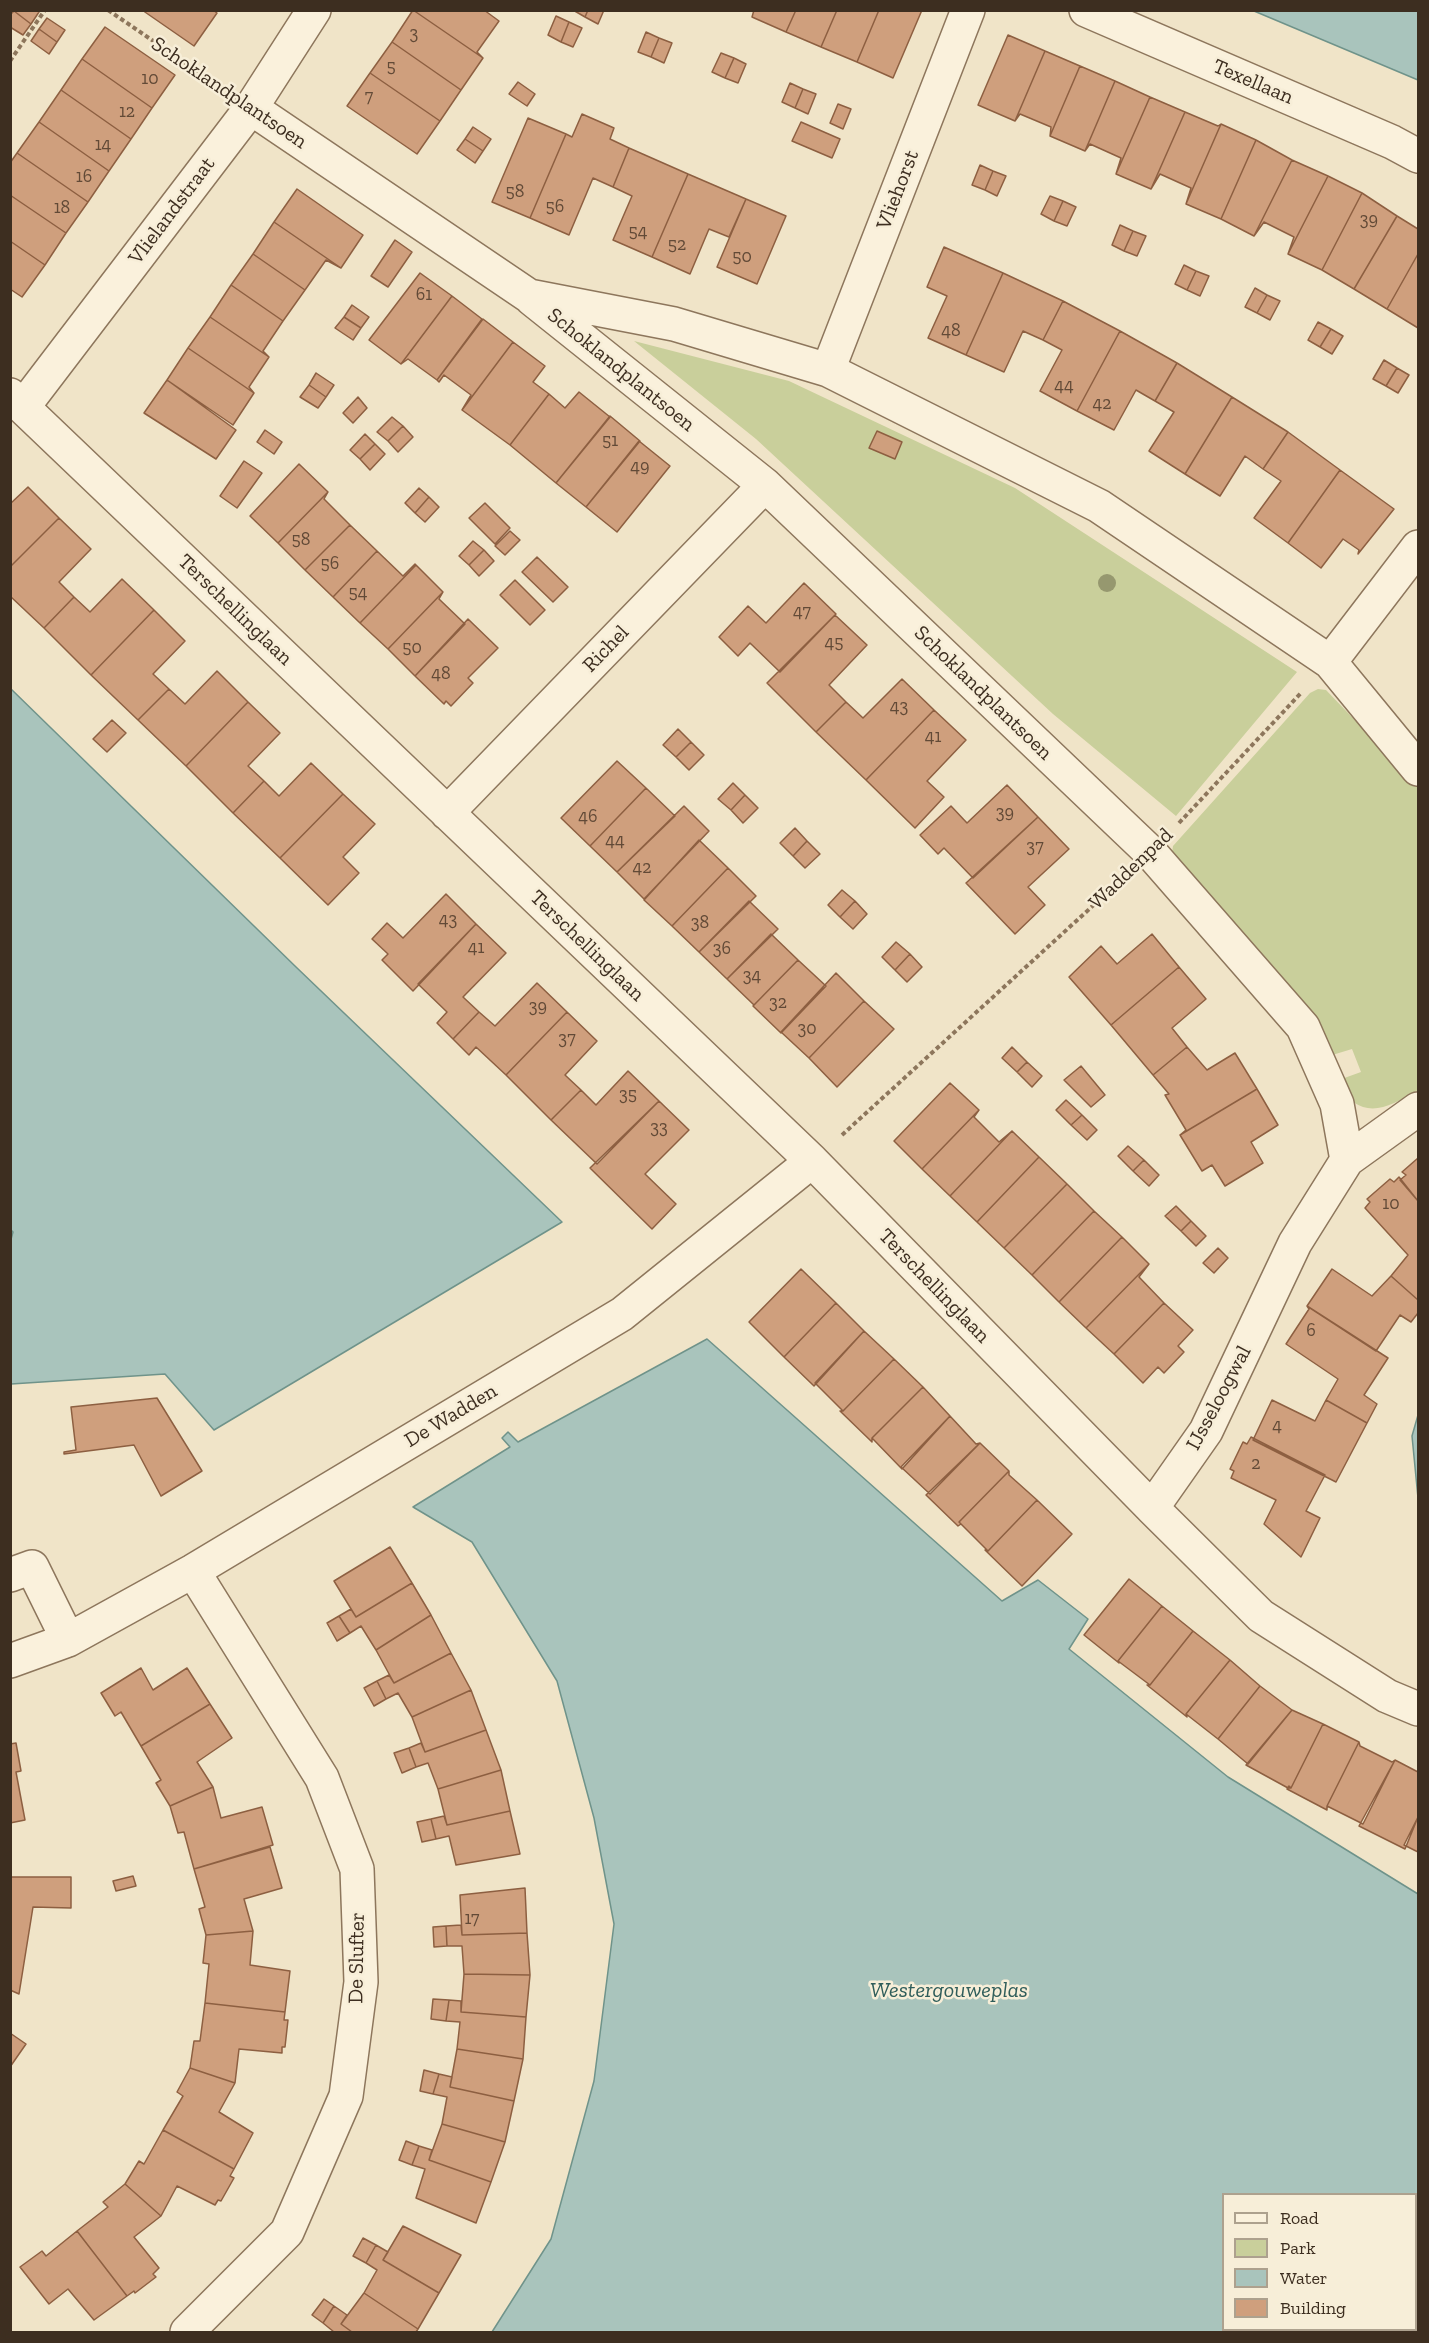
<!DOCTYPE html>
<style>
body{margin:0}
#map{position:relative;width:1429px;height:2343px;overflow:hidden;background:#f0e4c8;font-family:"Zilla Slab",serif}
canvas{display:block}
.frame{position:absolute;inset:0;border:12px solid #3d2e20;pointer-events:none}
.legend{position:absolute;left:1222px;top:2193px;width:195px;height:138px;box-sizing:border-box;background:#f7eed8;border:2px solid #ada18e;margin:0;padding:8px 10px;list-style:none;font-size:18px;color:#3d2e20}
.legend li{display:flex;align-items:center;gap:12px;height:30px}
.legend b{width:30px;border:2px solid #ada18e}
</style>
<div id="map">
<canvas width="1429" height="2343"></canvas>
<div class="frame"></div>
<ul class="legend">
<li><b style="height:8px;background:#faf1dc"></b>Road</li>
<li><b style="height:16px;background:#c9cf9b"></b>Park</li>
<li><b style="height:16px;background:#a9c4bc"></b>Water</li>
<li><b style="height:16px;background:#cf9f7d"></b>Building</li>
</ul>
</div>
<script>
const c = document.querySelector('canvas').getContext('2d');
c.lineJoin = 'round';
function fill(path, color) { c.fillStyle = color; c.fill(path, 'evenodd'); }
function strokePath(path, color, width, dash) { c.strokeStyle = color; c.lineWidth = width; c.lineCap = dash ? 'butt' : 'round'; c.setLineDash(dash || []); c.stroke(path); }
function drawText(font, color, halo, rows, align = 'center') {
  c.font = font + ' "Zilla Slab",serif'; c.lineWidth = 5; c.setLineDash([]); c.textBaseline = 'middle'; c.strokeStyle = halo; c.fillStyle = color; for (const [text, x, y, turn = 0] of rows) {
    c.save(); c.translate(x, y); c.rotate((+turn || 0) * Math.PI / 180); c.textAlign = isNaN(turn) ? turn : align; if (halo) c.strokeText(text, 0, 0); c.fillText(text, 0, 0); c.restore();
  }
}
const green = new Path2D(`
 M634,341L789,381L1015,488L1297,672L1176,816L1053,714L756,439Z
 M1318,689L1326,690L1418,786V1090C1385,1110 1360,1122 1336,1081L1361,1072L1352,1049L1329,1056L1172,853L1173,846L1310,693Z
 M1418,2306V2332H1300L1314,2330H1416V2307Z`);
const water = new Path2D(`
 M1254,11H1418V80Z
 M10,688L296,967L562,1222L214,1430L165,1374L11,1384L10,1243L13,1232L10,1229Z
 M707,1339L1002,1601L1038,1580L1088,1619L1069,1649L1228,1777L1418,1894V2306L1416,2307V2194H1224V2330H1314L1300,2332H492L551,2239L594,2081L614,1924L594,1818L557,1681L472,1542L413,1507L510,1447L502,1438L508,1432L518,1442Z
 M1418,1415V1498L1412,1436Z`);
const building = new Path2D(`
 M37,10L39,12L31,24L14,11Z
 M142,10H213L217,13L194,46Z
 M413,10L483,58L461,90L392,42Z
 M413,10H484L499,21L477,52L483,58Z
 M573,10H588L585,17Z
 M588,10H604L598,24L585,17Z
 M754,10H796L786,32L752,17Z
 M796,10H837L821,47L786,32Z
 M837,10H879L857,62L821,47Z
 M879,10H922L893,78L857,62Z
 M14,11L31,24L23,35L10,27V15Z
 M556,16L569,22L561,42L548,35Z
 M47,18L65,30L57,42L39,29Z
 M569,22L582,28L573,47L561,42Z
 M105,27L175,75L152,108L82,59Z
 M39,29L57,42L49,54L31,41Z
 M646,32L659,38L651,57L638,52Z
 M1008,35L1045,51L1015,121L978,105Z
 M659,38L672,43L664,63L651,57Z
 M392,42L461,90L440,121L370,73Z
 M1045,51L1080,66L1050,136L1051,127L1020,114L1015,121Z
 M721,53L734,58L725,78L712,72Z
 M734,58L746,64L738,83L725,78Z
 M82,59L152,108L131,139L61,90Z
 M1080,66L1115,81L1085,151L1050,136Z
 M370,73L440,121L417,154L347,106Z
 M1115,81L1150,97L1116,174L1121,158L1090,144L1085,151Z
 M518,82L535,94L527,106L509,94Z
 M790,83L803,89L795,108L782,102Z
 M803,89L816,94L808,114L795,108Z
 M61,90L131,139L109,171L39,122Z
 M1150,97L1185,112L1151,189L1116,174Z
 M838,104L851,109L843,129L830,123Z
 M1185,112L1218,126L1221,124L1186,204L1191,188L1160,174L1151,189Z
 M582,114L614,128L610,139L629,148L613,187L593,178L569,235L530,218L566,134L572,137Z
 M528,118L566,134L530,218L492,202Z
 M39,122L109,171L88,202L17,153Z
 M801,122L840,139L832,158L792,141Z
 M1221,124L1256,140L1221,219L1186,204Z
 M473,127L491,139L483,151L465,139Z
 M465,139L483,151L475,163L457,150Z
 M1256,140L1292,160L1254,236L1221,219Z
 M629,148L688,174L652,257L613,240L632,196L613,187Z
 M17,153L88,202L66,233L10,195V163Z
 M1292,160L1328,176L1288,254L1294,237L1264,222L1254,236Z
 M980,165L993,171L985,190L972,185Z
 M993,171L1006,176L997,196L985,190Z
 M688,174L746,199L729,237L709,229L690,274L652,257Z
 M1328,176L1362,193L1322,270L1288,254Z
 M297,189L363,235L341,268L274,222Z
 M1362,193L1397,216L1354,289L1322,270Z
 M10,195L66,233L45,265L10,241Z
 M1050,196L1063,201L1054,221L1041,214Z
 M746,199L786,216L757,284L717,267Z
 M1063,201L1076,207L1067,226L1054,221Z
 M1397,216L1418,229V254L1387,309L1354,289Z
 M274,222L341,268L326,260L305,290L253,254Z
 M1120,225L1133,231L1124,251L1112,245Z
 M1133,231L1146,236L1137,256L1124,251Z
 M395,240L412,252L388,287L371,276Z
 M10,241L45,265L22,297L10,289Z
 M944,247L1003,273L966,355L928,338L947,296L927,287Z
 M253,254L305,290L283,321L231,285Z
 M1418,254V328L1387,309Z
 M1184,265L1196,271L1187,290L1175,284Z
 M1196,271L1209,276L1200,296L1187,290Z
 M420,273L452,296L401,364L369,340Z
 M1003,273L1063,301L1043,340L1023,331L1004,372L966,355Z
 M231,285L283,321L263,351L269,357L210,317Z
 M1255,288L1267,295L1257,313L1245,307Z
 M1267,295L1280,301L1270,320L1257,313Z
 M452,296L482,319L437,380L408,359L401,364Z
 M1063,301L1120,331L1077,411L1040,391L1062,350L1043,340Z
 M352,305L369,317L361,328L344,317Z
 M210,317L269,357L249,387L254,393L188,348Z
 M344,317L361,328L353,340L335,328Z
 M483,319L513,342L462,410L471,395L444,375L439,382L437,380Z
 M1318,322L1331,329L1320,347L1308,340Z
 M1331,329L1343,336L1332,354L1320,347Z
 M1120,331L1177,363L1155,401L1136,390L1114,430L1077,411Z
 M513,342L545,366L533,382L549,394L510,445L462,410Z
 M188,348L254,393L233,425L167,380Z
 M1384,360L1397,368L1386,386L1373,379Z
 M1177,363L1232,397L1185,474L1149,451L1174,412L1155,401Z
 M1397,368L1409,375L1398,393L1386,386Z
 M316,373L334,385L326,397L309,385Z
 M167,380L236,430L216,459L144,413Z
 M309,385L326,397L318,408L300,397Z
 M579,392L610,417L556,483L510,445L549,394L565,408Z
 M358,397L367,408L353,423L343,413Z
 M1232,397L1288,432L1263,469L1245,456L1220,496L1185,474Z
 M610,416L640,441L586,507L556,483Z
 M392,417L403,426L388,441L377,432Z
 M403,426L413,437L398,452L388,441Z
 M265,430L282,442L274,454L257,442Z
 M877,431L902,442L895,459L869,448Z
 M1288,432L1340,470L1288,543L1254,518L1281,481L1263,469Z
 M365,434L375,444L360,459L350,450Z
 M639,441L670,466L617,532L586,507Z
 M375,444L385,454L370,470L360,459Z
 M244,461L262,473L237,508L220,496Z
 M299,464L328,492L278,543L250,516Z
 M1340,470L1394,509L1358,554L1359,550L1343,539L1321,568L1288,543Z
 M28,487L59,518L10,567V504Z
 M419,488L429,497L415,513L405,503Z
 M328,492L324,499L350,525L305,570L278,543Z
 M429,497L439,507L425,522L415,513Z
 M485,503L510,528L495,544L469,518Z
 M59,518L91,549L59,582L74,597L44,628L10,596V567Z
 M350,525L377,551L333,597L305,570Z
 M510,531L520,540L505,555L495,546Z
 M473,541L484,550L469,565L459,556Z
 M484,550L494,561L479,576L469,565Z
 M377,551L403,576L415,564L416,565L360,623L333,597Z
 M537,557L568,587L553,602L522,572Z
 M416,565L443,592L388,649L360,623Z
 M122,579L154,610L91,675L44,628L74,597L90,612Z
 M515,580L545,610L530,625L500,595Z
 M804,583L836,614L780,672L750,643L738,656L719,637L748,606L766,623Z
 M443,592L439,599L465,624L415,676L388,649Z
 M154,610L185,641L153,674L169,689L138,720L91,675Z
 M835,615L867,645L829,685L846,702L816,732L767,683Z
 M468,619L498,648L468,678L473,683L451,706L446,701L444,704L415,676Z
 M217,671L248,702L186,766L138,720L169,689L185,704Z
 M902,679L934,710L866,780L816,732L846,702L863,718Z
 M248,702L280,733L248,766L264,781L233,813L186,766Z
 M934,710L966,740L927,781L944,797L915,828L866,780Z
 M112,720L126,733L107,752L93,739Z
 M678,729L691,742L676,757L663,745Z
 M691,742L704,755L689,770L676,757Z
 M617,761L646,788L590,846L561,818Z
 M311,763L343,794L280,858L233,813L264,781L279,796Z
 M733,783L745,795L731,810L718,799Z
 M1007,785L1038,817L973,878L944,848L938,854L920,835L951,806L967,823Z
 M646,788L675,816L617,872L590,846Z
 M343,794L375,824L343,857L359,873L328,905L280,858Z
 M745,795L758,808L743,823L731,810Z
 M684,806L709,831L644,899L617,872Z
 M1038,817L1069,849L1028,887L1045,905L1015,934L966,883Z
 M795,828L807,841L793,856L780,843Z
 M699,840L728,868L672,926L644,900Z
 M807,841L820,854L805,868L793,856Z
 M728,868L756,896L699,952L672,926Z
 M842,890L855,901L840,917L828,905Z
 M446,894L476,924L413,991L382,960L388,954L372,939L387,923L403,938Z
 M749,901L778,929L727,979L699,952Z
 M855,901L867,914L853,929L840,917Z
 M476,924L506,953L463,997L479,1012L453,1039L437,1023L447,1012L418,984Z
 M771,934L798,960L754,1005L727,979Z
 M1152,934L1179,967L1111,1025L1069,977L1101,946L1117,964Z
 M896,942L910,954L895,970L882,957Z
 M910,954L922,967L907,982L895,970Z
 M798,960L826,986L781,1033L753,1006Z
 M1179,967L1206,999L1172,1028L1187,1047L1153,1075L1111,1025Z
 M836,973L864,1001L809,1058L781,1032Z
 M537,983L567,1012L506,1075L476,1047L469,1055L453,1039L479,1012L495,1026Z
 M864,1001L894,1029L837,1087L809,1058Z
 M567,1012L597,1041L565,1075L581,1090L551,1120L506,1075Z
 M1012,1047L1027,1062L1017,1072L1002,1058Z
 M1187,1047L1207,1070L1235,1053L1257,1089L1180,1135L1186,1130L1165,1095L1169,1094L1153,1075Z
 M1027,1062L1042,1076L1032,1087L1017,1072Z
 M1081,1066L1105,1095L1091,1107L1064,1080Z
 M628,1071L659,1101L597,1164L551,1120L581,1090L596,1105Z
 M950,1083L979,1110L922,1169L894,1141Z
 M1257,1089L1278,1125L1251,1142L1263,1163L1225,1186L1212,1165L1202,1171L1180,1135Z
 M1066,1100L1082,1115L1071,1125L1056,1110Z
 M659,1101L689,1130L645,1174L676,1204L652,1229L590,1168Z
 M979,1110L974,1117L999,1142L1012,1131L950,1196L922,1169Z
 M1082,1115L1097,1130L1087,1140L1071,1125Z
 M1012,1131L1039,1157L977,1222L950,1196Z
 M1128,1146L1144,1160L1133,1171L1118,1156Z
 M1039,1157L1067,1184L1004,1248L977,1222Z
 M1418,1158V1201L1400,1180L1406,1175L1402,1172Z
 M1144,1160L1159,1175L1149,1186L1133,1171Z
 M1399,1177L1418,1201V1300L1391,1276L1408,1255L1365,1208L1370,1202L1367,1199L1390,1179L1394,1182Z
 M1067,1184L1094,1211L1032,1275L1004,1248Z
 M1176,1206L1191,1221L1181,1231L1165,1216Z
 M1094,1211L1122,1237L1059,1302L1032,1275Z
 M1191,1221L1206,1236L1196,1246L1181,1231Z
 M1122,1237L1149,1264L1086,1328L1059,1302Z
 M1218,1248L1228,1258L1214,1273L1203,1263Z
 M1149,1264L1139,1277L1164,1303L1114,1354L1086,1328Z
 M801,1269L836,1303L784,1357L749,1322Z
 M1332,1269L1372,1296L1391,1276L1418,1300V1313L1411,1322L1400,1315L1376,1351L1307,1306Z
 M836,1303L864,1331L814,1386L784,1357Z
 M1164,1303L1193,1330L1178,1346L1184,1352L1164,1373L1158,1367L1143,1383L1114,1354Z
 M1307,1306L1388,1358L1364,1395L1377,1404L1367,1423L1326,1400L1338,1379L1286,1344L1309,1309Z
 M864,1331L894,1359L843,1411L815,1383Z
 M894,1359L923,1387L872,1438V1442L840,1411H843Z
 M923,1387L950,1416L902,1469L872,1438Z
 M157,1398L202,1471L161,1496L134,1445L64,1454V1452L76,1450L71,1407Z
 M1272,1400L1315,1421L1326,1400L1367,1423L1336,1482L1253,1440Z
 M950,1416L976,1444L980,1443L930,1494L901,1467Z
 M1251,1437L1325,1475L1306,1511L1320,1518L1301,1557L1264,1524L1276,1500L1231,1478L1234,1471L1230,1469L1243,1442L1247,1444Z
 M980,1443L1009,1471L959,1522L961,1524L958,1526L926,1495Z
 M1009,1471V1475L1037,1500L988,1551L959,1522Z
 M1037,1500L1072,1534L1022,1586L985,1550L988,1551Z
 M390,1547L412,1583L356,1617L334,1581Z
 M1129,1579L1162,1606L1118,1661L1119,1663L1084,1635Z
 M412,1583L431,1615L376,1650L361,1626L350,1633L339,1616L351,1609L356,1617Z
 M1162,1606L1193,1631L1150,1685L1118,1661Z
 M431,1615L451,1653L394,1683L376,1650Z
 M339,1616L350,1633L337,1641L327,1623Z
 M1193,1631L1230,1660L1186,1714L1187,1717L1147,1685H1150Z
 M451,1653L471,1690L412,1717L398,1693L386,1699L377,1681L389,1675L394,1683Z
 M1230,1660L1260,1686L1218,1739L1186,1714Z
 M141,1668L153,1690L187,1668L210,1704L141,1746L121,1712L115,1716L101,1693Z
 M377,1681L386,1699L374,1706L364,1688Z
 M1260,1686L1292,1710L1248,1764L1218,1739Z
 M471,1690L486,1730L425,1752L412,1717Z
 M210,1704L232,1738L197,1762L213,1787L170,1806L156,1783L161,1780L141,1746Z
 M1292,1710L1323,1724L1291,1788H1288L1246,1765Z
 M1323,1724L1359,1742L1327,1806V1810L1287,1789L1289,1786L1291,1788Z
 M486,1730L501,1770L438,1789L428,1763L416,1767L409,1748L421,1743L425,1752Z
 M1359,1742L1360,1746L1392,1762L1395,1760L1363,1824L1327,1806Z
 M16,1743L21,1771L16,1772L25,1820L10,1823V1744Z
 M409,1748L416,1767L402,1773L394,1753Z
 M1395,1760L1418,1772V1817L1405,1849L1359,1826Z
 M501,1770L510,1811L447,1825L438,1789Z
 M213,1787L221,1818L262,1807L273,1845L194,1869L184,1832L178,1833L170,1806Z
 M510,1811L520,1854L456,1865L449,1836L436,1839L431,1819L444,1816L447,1825Z
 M1418,1817V1852L1404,1845Z
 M431,1819L436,1839L422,1842L417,1822Z
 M270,1847L282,1888L244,1899L253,1931L206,1935L199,1909L205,1907L194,1869Z
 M133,1876L136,1886L116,1891L113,1881Z
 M10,1877H71V1908L33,1907L19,1994L10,1990Z
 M525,1888L527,1933L462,1935L460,1895Z
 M461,1925L462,1935L527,1933L530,1975L464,1974L462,1946H447L446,1926Z
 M446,1926L447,1946L434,1947L433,1927Z
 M253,1931L250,1965L290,1971L285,2012L205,2003L209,1964L203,1963L206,1935Z
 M464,1974L530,1975L526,2017L461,2012Z
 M433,1999L449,2000L446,2021L431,2019Z
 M449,2000L461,2001V2012L526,2017L523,2059L457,2049L460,2022L446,2021Z
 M205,2003L285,2012L284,2020H288L285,2047H282V2053L239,2049L235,2083L190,2068L194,2041H200Z
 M10,2033L26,2044L10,2067Z
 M457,2049L523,2059L514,2101L450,2087Z
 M190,2068L235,2083L219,2112L253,2133L234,2169L163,2130L183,2096L177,2092Z
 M424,2070L439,2074L433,2094L420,2091Z
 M439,2074L452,2077L450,2087L514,2101L505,2142L442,2124L447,2097L433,2094Z
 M442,2124L505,2142L491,2182L429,2160Z
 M163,2130L234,2169L230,2176L234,2178L221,2201L218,2200L215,2205L177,2186L161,2216L125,2184L139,2161L144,2164Z
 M406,2141L419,2146L412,2165L399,2160Z
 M419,2146L432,2150L429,2160L491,2182L476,2223L416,2198L425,2169L412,2165Z
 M125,2184L161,2216L134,2237L159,2268L153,2274L156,2277L135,2293L134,2291L127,2296L77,2231L108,2207L103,2202Z
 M403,2226L461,2255L439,2293L383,2260Z
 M77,2231L127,2296L94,2320L68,2289L49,2304L20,2267L42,2251L46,2256Z
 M363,2238L376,2245L366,2263L353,2256Z
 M376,2245L388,2252L383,2260L439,2293L418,2329L364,2293L377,2270L366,2263Z
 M364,2293L418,2329L416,2332H352L341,2324Z
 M324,2299L334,2306L323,2323L312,2315Z
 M334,2306L347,2315L341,2324L352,2332H334L323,2323Z`);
const path = new Path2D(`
 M108,10L216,84
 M10,61L45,10
 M1179,823L1301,693
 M842,1135L1120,881`);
const minor = new Path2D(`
 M1086,10L1392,142L1418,156
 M251,108L529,296L674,324L828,370L1099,506L1330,662L1418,769
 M532,299L765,485L1151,853L1303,1027L1337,1104L1347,1160
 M828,370L968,10
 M10,395L812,1161L1152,1508
 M23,407L251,108L314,10
 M1330,662L1418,547
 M447,813L765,485
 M1418,1109L1347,1160L1295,1243L1206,1431L1152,1508L1261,1616L1387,1696L1418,1709
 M10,1575L32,1567L68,1640
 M10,1661L68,1640L193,1571L622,1314L812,1161
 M187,2332L287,2232L346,2096L361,1982L357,1869L322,1778L193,1571`);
const trees = [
 [1107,583]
];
const numberNames = [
 ["3",414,34],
 ["5",391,67],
 ["10",150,79],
 ["7",369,97],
 ["12",127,112],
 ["14",103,145],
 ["16",84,177],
 ["58",515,192],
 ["56",555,207],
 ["18",62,208],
 ["39",1369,220],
 ["54",638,232],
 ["52",677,245],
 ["50",742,257],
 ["61",424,295],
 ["48",951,331],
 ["44",1064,386],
 ["42",1102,404],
 ["51",610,441],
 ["49",640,467],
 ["58",301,540],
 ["56",330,564],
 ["54",358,593],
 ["47",802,612],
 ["45",834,643],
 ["50",412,648],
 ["48",441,674],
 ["43",899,707],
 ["41",933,737],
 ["39",1005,813],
 ["46",588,817],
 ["44",615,841],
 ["37",1035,847],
 ["42",642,868],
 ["43",448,920],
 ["38",700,923],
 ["41",476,948],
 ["36",722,949],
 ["34",752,976],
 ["32",778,1003],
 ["39",538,1007],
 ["30",807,1029],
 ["37",567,1039],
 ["35",628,1095],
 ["33",659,1128],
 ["10",1391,1204],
 ["6",1311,1331],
 ["4",1277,1426],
 ["2",1256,1464],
 ["17",472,1919]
];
const streetNames = [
 ["Texellaan",1253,82,23],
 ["Schoklandplantsoen",229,93,34],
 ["Vliehorst",898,190,-69],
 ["Vlielandstraat",172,211,-53],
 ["Schoklandplantsoen",621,370,39],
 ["Terschellinglaan",235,610,44],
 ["Richel",606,649,-46],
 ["Schoklandplantsoen",983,693,44],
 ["Waddenpad",1131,869,-44],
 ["Terschellinglaan",587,946,44],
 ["Terschellinglaan",934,1286,46],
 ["IJsseloogwal",1219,1398,-62],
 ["De Wadden",451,1416,-31],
 ["De Slufter",357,1958,-89]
];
const waterNames = [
 ["Westergouweplas",949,1991]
];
fill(green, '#c9cf9b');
fill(water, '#a9c4bc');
strokePath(water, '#6f938a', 1.5);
fill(building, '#cf9f7d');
strokePath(building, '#8d5f41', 1.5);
strokePath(minor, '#8d765c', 36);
strokePath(path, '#8d765c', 4, [4.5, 3]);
strokePath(minor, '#faf1dc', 33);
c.fillStyle = '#96986f';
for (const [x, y] of trees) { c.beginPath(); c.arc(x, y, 9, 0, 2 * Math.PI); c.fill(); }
drawText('18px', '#624a37', null, numberNames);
drawText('21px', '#3d2e20', '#f7eed8', streetNames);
drawText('italic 22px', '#2f5d5a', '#f7eed8', waterNames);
</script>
